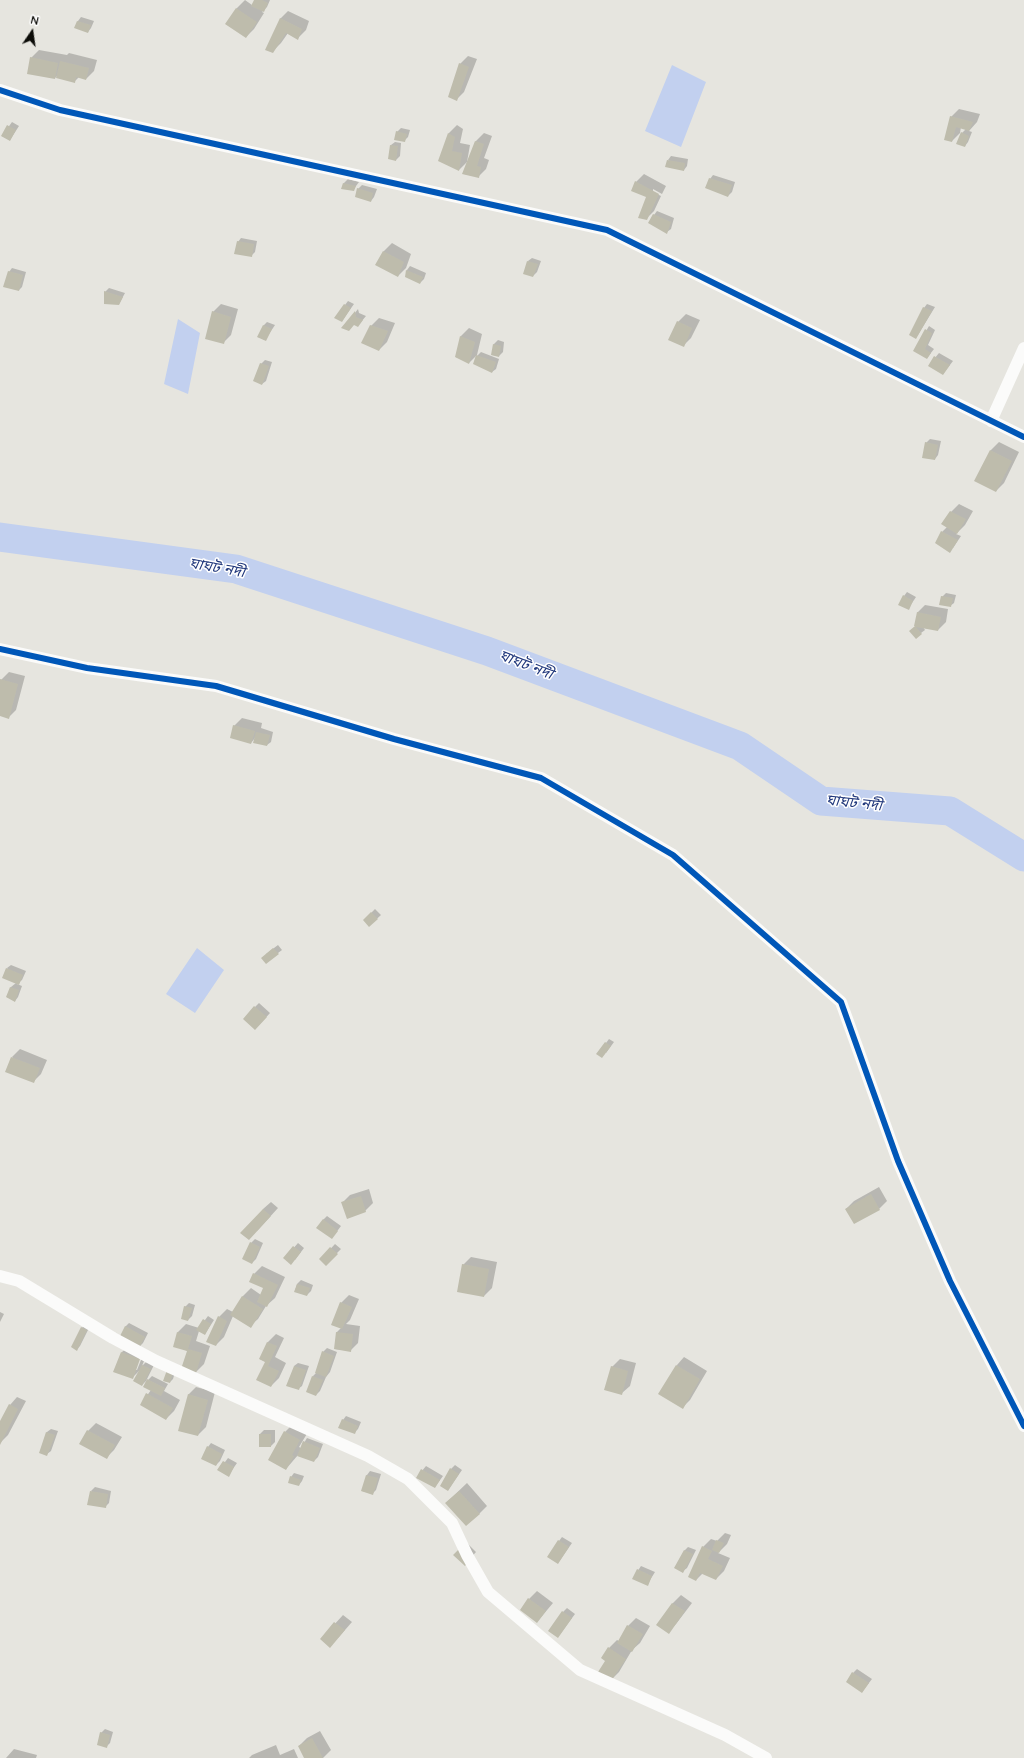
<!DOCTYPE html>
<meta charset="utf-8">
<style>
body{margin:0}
#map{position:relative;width:1024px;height:1758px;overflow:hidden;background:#e6e5df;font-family:Quicksand,sans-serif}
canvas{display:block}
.north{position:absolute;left:12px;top:12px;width:40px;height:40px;-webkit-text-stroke:3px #fff;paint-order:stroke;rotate:13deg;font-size:11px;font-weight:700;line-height:16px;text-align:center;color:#0c0c08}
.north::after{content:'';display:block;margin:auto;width:14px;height:18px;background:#0c0c08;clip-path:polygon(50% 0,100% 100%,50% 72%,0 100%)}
</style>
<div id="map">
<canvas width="1024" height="1758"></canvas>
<div class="north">N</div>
</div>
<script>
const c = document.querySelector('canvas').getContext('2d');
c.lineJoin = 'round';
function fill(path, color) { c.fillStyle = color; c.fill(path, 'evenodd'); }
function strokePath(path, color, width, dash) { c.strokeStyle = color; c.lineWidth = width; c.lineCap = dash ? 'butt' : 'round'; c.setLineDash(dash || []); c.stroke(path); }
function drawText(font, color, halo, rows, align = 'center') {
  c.font = font + ' Quicksand,"Noto Sans Bengali",sans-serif'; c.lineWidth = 3; c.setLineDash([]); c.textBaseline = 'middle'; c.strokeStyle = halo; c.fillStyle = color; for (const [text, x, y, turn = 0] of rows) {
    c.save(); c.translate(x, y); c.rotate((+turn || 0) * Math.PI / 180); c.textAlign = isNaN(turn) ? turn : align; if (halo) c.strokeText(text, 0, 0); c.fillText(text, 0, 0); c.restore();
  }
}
const water = new Path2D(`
 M672,65L706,82L681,147L645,131Z
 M178,319L200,333L188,394L164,384Z
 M197,948L224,970L195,1013L166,994Z`);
const shadow = new Path2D(`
 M245,0L252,5L255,0H270L267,7L262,12L264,13L254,29L246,37L226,24L237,8Z
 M288,11L309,21L306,30L298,38L288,33L281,43L273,51L280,19Z
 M81,17L94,21L91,28L88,32L76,28L78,21Z
 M39,50L67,55L69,53L97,60L94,71L86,79L79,77L74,82L58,75L55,78L31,58Z
 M468,56L477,59L464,92L456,100L460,64Z
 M959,109L980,114L977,122L969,131L972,132L968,142L965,146L962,133L966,129L961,127L960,133L952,141L951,117Z
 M12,122L19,126L10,140L2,136Z
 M457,125L463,129L460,143L470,145L467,162L459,170L439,160L449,133Z
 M401,128L410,130L408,137L404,141L397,132Z
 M484,133L492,136L484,158L489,160L486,169L478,177L464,174L476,141Z
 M395,142L401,143L400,156L396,160L391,145Z
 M671,156L688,159L687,166L684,170L668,160Z
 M644,174L666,186L662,194L653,189V192L661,196L654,211L646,219L647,197L636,182Z
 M713,175L735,182L732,192L728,196L710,179Z
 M348,179L359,182L353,190L343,188L344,183Z
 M362,185L377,189L374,197L371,201L358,189Z
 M657,211L674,218L671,229L667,232L654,215Z
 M241,238L257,241L255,252L251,256L238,242Z
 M392,243L411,254L406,268L398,276L377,264L384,251Z
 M532,258L541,261L537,272L533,276L528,261Z
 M410,266L426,273L424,279L420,283L406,276L407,270Z
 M12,268L26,272L22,287L19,290L9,272Z
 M109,288L125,293L119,304L105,292Z
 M348,301L354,304L342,321L345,305Z
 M221,304L238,309L231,335L223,343L213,312Z
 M927,304L935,307L916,338L924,308Z
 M358,309L359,313L366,316L361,322L343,328Z
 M686,314L700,320L691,338L683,346L678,322Z
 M379,318L395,323L387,342L379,350L371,326Z
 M267,322L275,325L265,340L258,337L264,325Z
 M929,326L935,330L928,345L934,349L927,358L915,350Z
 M469,328L482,334L477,355L469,363L456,357L461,336Z
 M498,340L504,342L503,352L499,356L492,355L494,344Z
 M481,352L499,359L496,369L492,372L477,356Z
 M939,353L953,361L943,374L929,365Z
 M265,360L272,362L266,381L262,384L261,364Z
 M930,439L941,441L938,455L935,459L926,443Z
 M999,442L1019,452L1004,483L996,491L976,481L991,450Z
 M959,504L973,511L965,525L956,534L961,536L953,548L936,542L942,532L947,527L951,512Z
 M907,592L916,597L908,609L904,596Z
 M946,593L956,595L954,603L950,606L942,597Z
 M925,605L948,609L946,622L938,630L923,627L925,630L921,633L910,631L917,626V613Z
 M9,672L25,676L16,710L8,718L0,715V684L1,680Z
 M242,718L262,723L261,728L273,732L271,742L267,745L255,738L251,743L234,726Z
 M375,909L381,915L369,926L364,920Z
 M278,945L282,950L278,953L266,954Z
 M11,965L26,971L22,980L17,984L22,986L18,997L15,1001L7,997L11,987L16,983L7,968Z
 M259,1003L270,1013L259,1025L255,1007Z
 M609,1039L614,1042L606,1053V1043Z
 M20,1049L47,1060L41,1074L33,1082L12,1057Z
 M879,1187L887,1201L879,1209H846L854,1201Z
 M369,1189L373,1203L365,1211L342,1203L350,1195Z
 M271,1202L278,1208L257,1231L263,1209Z
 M327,1216L341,1226L335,1234L323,1220Z
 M255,1239L263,1243L256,1259L252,1263L251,1243Z
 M298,1243L304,1248L295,1260L285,1258Z
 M335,1244L341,1249L326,1264L321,1259Z
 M471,1257L497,1262L492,1288L484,1296L463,1265Z
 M262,1266L285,1277L275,1298L266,1306L258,1319L250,1326L233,1316L224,1337L216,1345L219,1317L227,1309L233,1312L243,1296L251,1288L261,1295L265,1288L254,1274Z
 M301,1280L313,1285L311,1291L307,1295L295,1291L297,1284Z
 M349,1295L359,1299L350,1320L346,1324L360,1326L358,1343L350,1351L335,1349L337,1332L341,1328V1303Z
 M189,1303L195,1305L192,1316L188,1320L185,1307Z
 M0,1312L4,1314L0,1322Z
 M208,1316L214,1320L205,1334L199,1331L196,1341L210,1346L204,1364L196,1372L188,1351L174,1346L178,1332L186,1324L199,1328Z
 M129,1323L148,1333L143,1343L138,1348L148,1351L142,1366L146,1362L154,1365L146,1381L142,1385L139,1371L132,1378L115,1371L122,1352L132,1343L125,1327ZM141,1354L143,1355L137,1370H135Z
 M85,1324L90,1326L80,1346L77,1349L82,1328Z
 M276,1334L284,1338L275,1357L286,1363L279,1378L271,1386L266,1362L260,1359L268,1342Z
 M327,1348L337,1352L330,1372L326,1377L320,1391L316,1395L313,1376L316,1373L323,1352Z
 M684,1357L707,1371L690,1400L682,1408L677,1365Z
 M620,1359L636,1363L630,1386L622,1393L612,1367Z
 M298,1363L309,1366L302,1386L298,1389L294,1366Z
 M176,1369L173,1379L170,1382L164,1381Z
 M152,1376L168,1384L164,1391L180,1400L174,1411L166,1419L141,1404L151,1390L148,1380Z
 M196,1387L215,1392L206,1427L198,1435L188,1395Z
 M17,1397L26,1401L8,1435L0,1443V1424L10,1405Z
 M346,1416L361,1422L358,1429L354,1433L343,1420Z
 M96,1423L122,1437L114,1450L106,1458L88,1431Z
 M293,1424L308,1432L299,1447L301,1448L307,1438L323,1444L318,1457L314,1461L298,1455L286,1469L285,1432Z
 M51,1429L58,1431L51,1451L47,1454L40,1452L47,1432Z
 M264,1430H275V1442L271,1446H260V1434Z
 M211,1443L225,1450L220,1461L216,1465L208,1447Z
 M228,1458L237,1463L228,1476L219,1470Z
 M455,1465L462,1470L448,1490L451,1469Z
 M426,1466L443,1476L435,1487L417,1477Z
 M370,1471L381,1474L376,1490L373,1493L362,1491L367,1475Z
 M294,1473L304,1476L302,1481L299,1485L291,1477Z
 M467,1483L487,1506L479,1514L446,1503Z
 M95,1487L111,1491L109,1503L105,1507L91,1491Z
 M725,1533L731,1535L727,1544L718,1553L730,1558L724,1571L716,1579L703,1573L696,1580L703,1547L711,1539L717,1541Z
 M562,1537L572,1543L558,1563L559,1541Z
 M467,1543L476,1552L465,1564Z
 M688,1547L696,1550L687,1568L683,1571L676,1568L685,1550Z
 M641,1566L655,1572L647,1585L633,1578Z
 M537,1591L553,1603L537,1622L529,1599Z
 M681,1595L692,1603L676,1624L668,1632L657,1625L673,1603Z
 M567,1608L575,1614L561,1633L563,1612Z
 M343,1615L352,1622L338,1638L321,1639Z
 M636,1618L650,1626L640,1643L632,1650L619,1672L611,1680L607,1661L609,1648L617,1640L619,1641L628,1626Z
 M857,1669L872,1679L862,1692L853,1673Z
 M105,1729L113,1732L110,1743L106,1747L101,1733Z
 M320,1731L331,1750L323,1758H305L299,1746L307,1738Z
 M276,1745L280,1755L294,1749L298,1758H249L252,1755Z
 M14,1749L37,1755L36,1758H6Z`);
const river = new Path2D(`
 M0,537L236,569L487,651L740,746L821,801L950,811L1024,857`);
const building = new Path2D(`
 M254,0H262L268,3L264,12L251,6Z
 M236,8L257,22L246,38L225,24Z
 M280,18L302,29L298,40L286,33L273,53L265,50Z
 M77,21L91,25L88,33L74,28Z
 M30,57L58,63L55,79L27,74Z
 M60,61L89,68L86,80L76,77L75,83L56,78Z
 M459,63L469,67L457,101L448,97Z
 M950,116L973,122L969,131L956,127L952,142L944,140Z
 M7,125L16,130L10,141L1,136Z
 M396,131L407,134L405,142L394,140Z
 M961,132L969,136L965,147L956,144Z
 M448,133L455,137L452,151L462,153L459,171L438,161Z
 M475,141L484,144L477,166L481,167L479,178L462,174Z
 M390,145L398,146L396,161L388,159Z
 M667,160L685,163L684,171L665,167Z
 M709,178L732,185L728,197L705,188Z
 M635,181L659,194L647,220L638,218L646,197L631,191Z
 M343,183L356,186L354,191L341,189Z
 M357,188L373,193L371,202L355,197Z
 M653,214L671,222L667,234L648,223Z
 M237,241L254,244L252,257L234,254Z
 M383,251L404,262L398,277L375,265Z
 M527,261L538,264L533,277L523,274Z
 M406,270L423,277L420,284L405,277Z
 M8,271L23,275L19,291L3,287Z
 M104,291L123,297L119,305L104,304Z
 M344,304L351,308L342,322L334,318Z
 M923,307L932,311L916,339L909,335Z
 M212,311L231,317L224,344L205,339Z
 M355,311L356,317L363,320L358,327L354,325L349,331L341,328Z
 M677,321L692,328L684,347L668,340Z
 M263,325L272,329L266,341L257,337Z
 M370,325L388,331L379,351L361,343Z
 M925,329L932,333L925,349L931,353L927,359L913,351Z
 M460,336L475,342L469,364L455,357Z
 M493,344L501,346L499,357L491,355Z
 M476,355L496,362L492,373L473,364Z
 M934,356L950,365L943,375L928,366Z
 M260,363L269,366L262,385L253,381Z
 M925,442L938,445L935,460L922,458Z
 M990,450L1012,461L996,492L974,481Z
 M950,511L966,519L957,534L941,524Z
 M941,531L958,540L950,553L935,543Z
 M903,595L913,601L909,610L898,605Z
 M941,596L953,598L951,607L939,605Z
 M917,612L941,617L938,631L916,627L922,634L916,639L909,631L915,626H914Z
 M0,679L18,684L9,719L0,716Z
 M233,725L255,731L251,744L230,738Z
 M256,732L270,735L267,746L253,743Z
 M371,912L378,919L369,927L363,920Z
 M273,948L279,954L266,964L261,958Z
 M6,968L23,975L19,985L2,978Z
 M10,987L19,990L15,1002L6,997Z
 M254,1006L267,1017L255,1030L243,1019Z
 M605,1042L611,1046L602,1058L596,1054Z
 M11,1057L40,1068L34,1083L5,1072Z
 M871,1194L880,1210L854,1224L845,1209Z
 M361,1196L366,1212L347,1219L341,1202Z
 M263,1209L271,1216L249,1240L240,1233Z
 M323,1219L338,1231L332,1239L316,1228Z
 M250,1242L260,1247L252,1264L242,1259Z
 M293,1246L301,1252L291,1265L283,1258Z
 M330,1247L338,1254L326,1266L319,1259Z
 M462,1264L489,1269L484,1297L457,1292Z
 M253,1273L278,1285L267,1307L257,1302L263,1288L249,1282Z
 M297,1284L310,1288L307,1296L294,1292Z
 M242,1296L263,1309L251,1328L230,1315Z
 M340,1302L352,1307L342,1329L331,1325Z
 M184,1306L192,1308L188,1321L181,1319Z
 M218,1316L227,1321L216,1346L206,1342Z
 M203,1319L211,1324L205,1335L196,1330Z
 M125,1326L145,1337L139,1348L119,1338Z
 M81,1327L87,1330L77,1351L71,1347Z
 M177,1332L192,1336L188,1349L202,1353L196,1373L181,1369L187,1351L173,1347Z
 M336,1332L353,1334L351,1352L334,1349Z
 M267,1342L277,1346L268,1366L279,1371L271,1387L256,1380L265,1362L259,1359Z
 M322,1351L334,1356L326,1377L315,1373Z
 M121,1352L140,1359L133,1379L113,1372Z
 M142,1365L151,1369L142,1386L133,1381Z
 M676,1365L700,1379L683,1409L658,1394Z
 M294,1366L306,1370L299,1390L286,1386Z
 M611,1366L628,1371L622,1395L604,1390Z
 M167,1370L173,1372L170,1383L163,1381Z
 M312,1376L323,1380L316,1396L306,1392Z
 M147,1379L165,1388L161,1396L143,1387Z
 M146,1393L173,1408L166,1420L140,1405Z
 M188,1394L208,1400L198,1436L178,1431Z
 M9,1404L18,1409L0,1445V1421Z
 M342,1419L358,1426L355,1434L338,1428Z
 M87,1430L115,1445L107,1459L79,1444Z
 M284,1431L300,1440L292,1455L294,1456L286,1470L268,1460Z
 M46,1432L55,1435L47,1456L39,1453Z
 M259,1434H271V1447H259Z
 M303,1441L320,1448L314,1462L297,1456Z
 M207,1446L222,1454L216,1466L201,1459Z
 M223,1461L234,1467L229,1477L217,1470Z
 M450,1468L459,1474L448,1491L440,1486Z
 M421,1469L440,1480L435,1488L416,1478Z
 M366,1475L378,1478L373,1495L361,1491Z
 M290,1476L301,1480L299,1486L288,1483Z
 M90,1491L108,1494L106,1508L87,1505Z
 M459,1491L480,1514L466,1526L445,1503Z
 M558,1540L569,1547L558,1564L547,1557Z
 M716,1540L724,1543L719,1553L712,1550Z
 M462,1546L473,1556L465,1566L453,1555Z
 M702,1546L712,1551L708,1559L723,1566L716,1580L700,1573L696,1581L688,1577Z
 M684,1550L693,1554L683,1573L674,1568Z
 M637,1569L652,1576L648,1586L632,1579Z
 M528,1598L546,1611L537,1623L520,1610Z
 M672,1603L685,1611L669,1634L656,1625Z
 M562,1611L572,1618L558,1638L548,1631Z
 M334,1622L345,1630L330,1648L320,1639Z
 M627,1625L643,1634L632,1652L617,1643Z
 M608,1647L626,1659L611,1681L598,1672L605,1661L601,1658Z
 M852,1672L869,1683L862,1693L846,1682Z
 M100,1732L110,1735L107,1748L97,1745Z
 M312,1738L323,1758H304L298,1746Z`);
const street = new Path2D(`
 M0,90L60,110L607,230L1024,437
 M991,421L1024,348
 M0,649L87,668L216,686L394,739L541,778L673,855L841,1002L898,1161L950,1281L1024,1426
 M0,1276L19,1281L113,1338L156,1361L368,1456L408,1479L452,1523L467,1555L488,1592L580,1670L725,1735L766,1758`);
const cycleway = new Path2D(`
 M0,90L60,110L607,230L1024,437
 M0,649L87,668L216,686L394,739L541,778L673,855L841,1002L898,1161L950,1281L1024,1426`);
const waterNames = [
 ["ঘাঘট নদী",217,568,10],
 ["ঘাঘট নদী",526,665,21],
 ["ঘাঘট নদী",854,803,6]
];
fill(water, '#c2d0ef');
fill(shadow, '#0003');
strokePath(river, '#c2d0ef', 29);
fill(building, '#bebcac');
strokePath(street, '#fbfbfa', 12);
strokePath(cycleway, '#0057b8', 6);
drawText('italic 15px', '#21387c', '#fff', waterNames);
</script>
